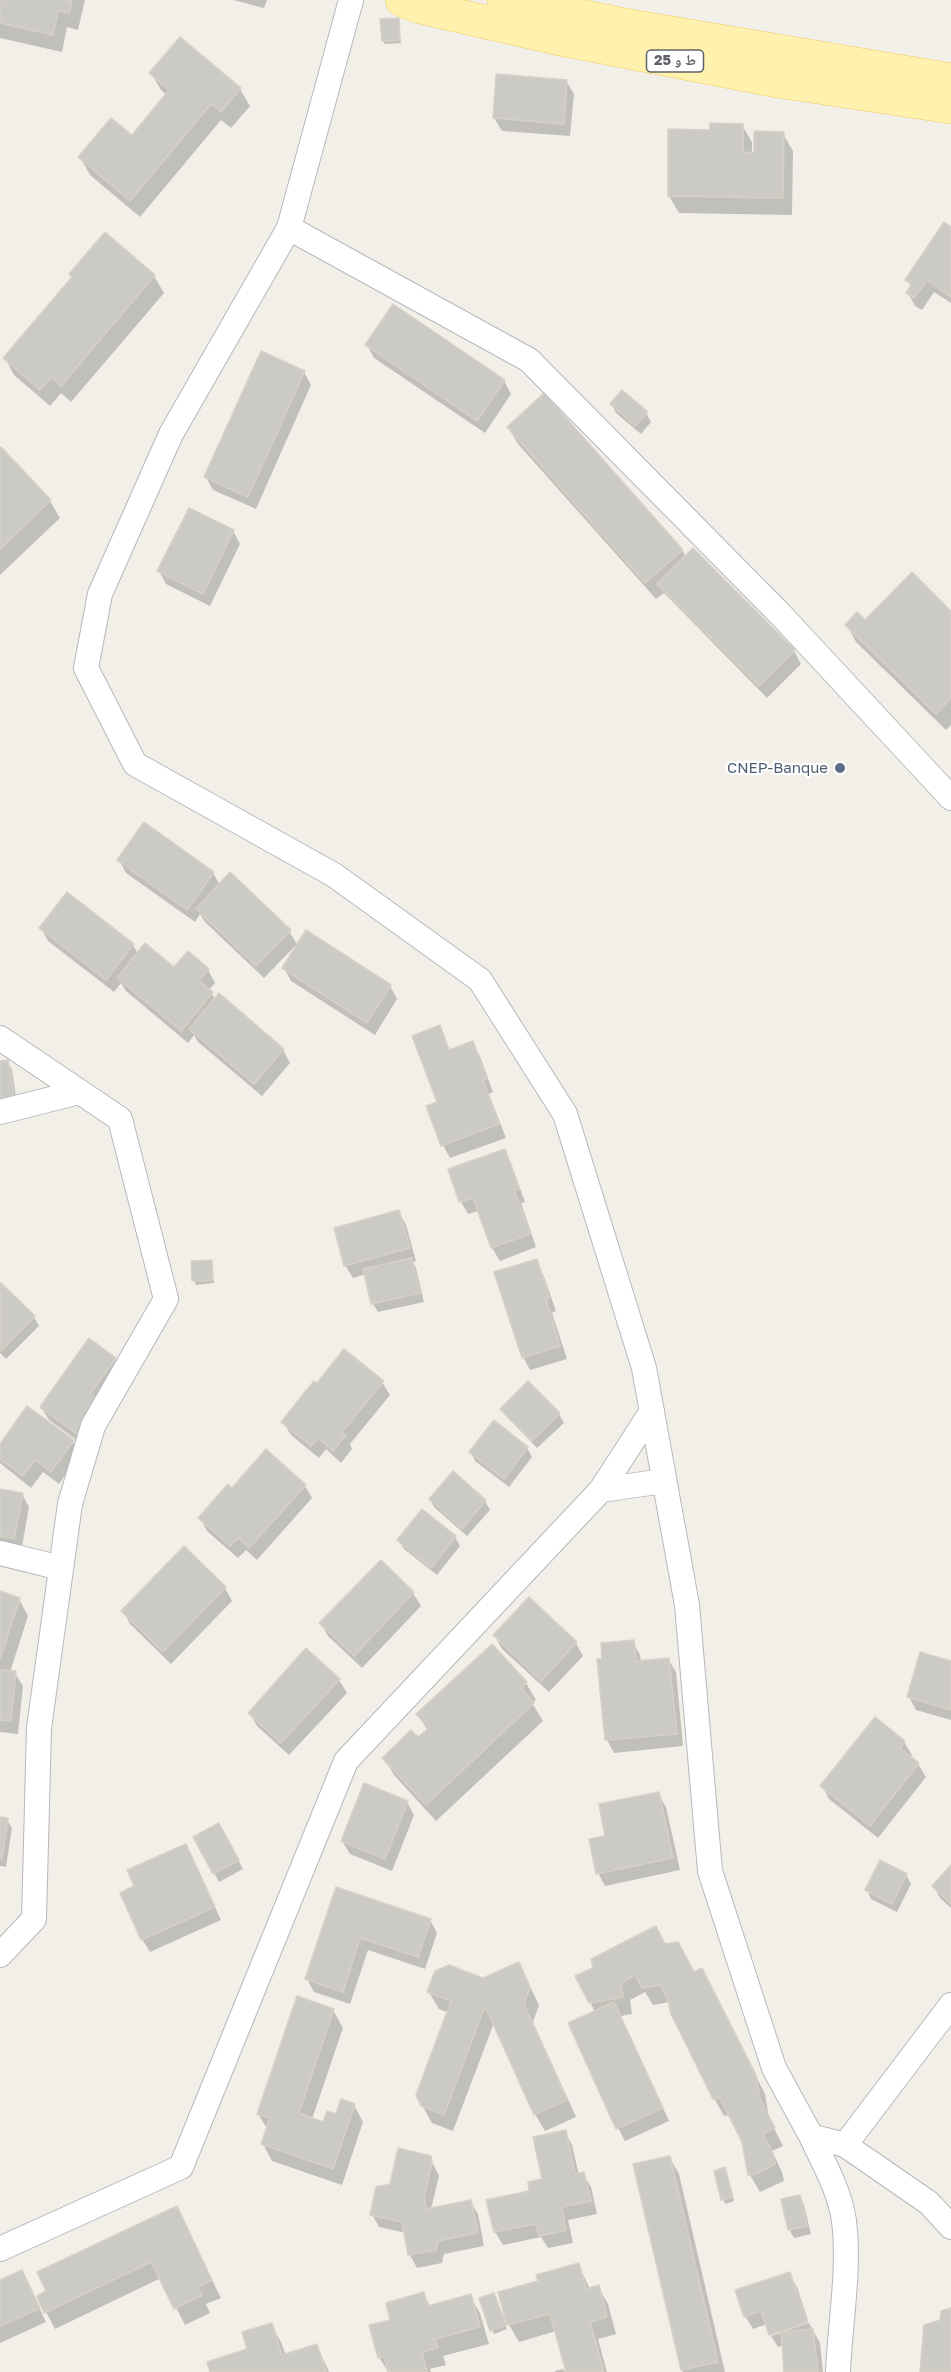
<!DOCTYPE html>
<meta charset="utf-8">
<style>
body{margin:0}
canvas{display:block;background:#f1efe8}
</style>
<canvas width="951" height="2372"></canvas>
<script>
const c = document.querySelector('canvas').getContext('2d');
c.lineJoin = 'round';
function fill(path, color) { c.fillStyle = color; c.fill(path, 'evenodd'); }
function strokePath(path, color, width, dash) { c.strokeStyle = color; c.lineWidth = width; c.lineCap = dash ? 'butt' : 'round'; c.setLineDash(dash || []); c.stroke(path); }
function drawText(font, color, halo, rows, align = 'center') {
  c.font = font + ' "Golos Text","Noto Naskh Arabic",sans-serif'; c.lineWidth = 4.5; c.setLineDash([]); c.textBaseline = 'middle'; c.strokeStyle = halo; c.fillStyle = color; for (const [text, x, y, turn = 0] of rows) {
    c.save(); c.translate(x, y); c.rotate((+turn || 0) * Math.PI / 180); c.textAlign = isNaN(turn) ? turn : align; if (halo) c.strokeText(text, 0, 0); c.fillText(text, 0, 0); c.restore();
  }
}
const shadow = new Path2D(`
 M0,0H85L78,30L67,27L62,52L0,38Z
 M233,0H267L264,8Z
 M398,19L401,43L385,44L383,41Z
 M151,73L240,89L250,106L231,128L221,120L140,217L90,175L80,157L132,137L167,95L161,90Z
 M566,81L574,94L570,136L502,131L494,118Z
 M742,125L752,142V154H755L783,134L793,151L792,215L679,213L669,196L712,132Z
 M951,229V303L934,292L922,310L915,306L908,293L911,287L907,280Z
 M154,276L164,293L71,402L61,393L50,406L14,375L5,358Z
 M367,345L504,381L511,394L485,433L374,358Z
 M304,372L311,385L256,509L213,490L206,477Z
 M612,405L646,413L651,422L641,434L616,413Z
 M508,427L682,550L686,557L794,651L801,664L767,698L664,593L656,599L518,444Z
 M0,450L50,501L60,518L0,575Z
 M233,531L240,544L210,606L166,584L159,571Z
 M951,613V725L946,730L856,642L847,625Z
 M119,860L213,873L220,885L289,931L297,944L264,978L205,922L200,914L195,922L126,873Z
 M67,894L133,945L138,954L175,969L208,970L215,983L209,990L215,999L283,1050L290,1063L262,1096L198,1042L194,1035L188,1043L126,991L121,983L114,992L48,941L41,928Z
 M284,968L390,986L397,999L375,1035L291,981Z
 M439,1027L450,1051L472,1043L480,1056L493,1092L489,1094L506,1138L450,1158L443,1145L428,1107L439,1103Z
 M7,1061L12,1070L17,1104L0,1107V1062Z
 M504,1150L511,1163L525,1202L521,1203L536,1247L500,1261L492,1248L479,1211L468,1214L461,1202L449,1169Z
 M399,1212L406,1225L416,1261L413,1262L416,1268L424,1302L378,1312L373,1304L366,1274L353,1278L345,1265Z
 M211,1261L214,1283L196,1285L194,1281Z
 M536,1261L543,1274L556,1311L552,1313L567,1359L530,1370L523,1357Z
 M1,1285L34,1317L39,1326L6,1359L0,1353Z
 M115,1359L123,1372L85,1446L49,1420L41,1407Z
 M382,1382L390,1395L350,1444L352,1449L341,1463L326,1449L319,1458L291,1435L283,1422Z
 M502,1409L559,1414L564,1423L537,1448L507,1417Z
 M494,1422L527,1448L532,1457L509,1487L475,1461L471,1452Z
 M73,1442L80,1454L59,1484L43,1472L31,1488L0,1463V1446Z
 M453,1473L485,1501L490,1510L467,1536L435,1508L430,1500Z
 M305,1486L312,1498L257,1560L246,1550L238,1558L207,1531L200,1518L232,1490Z
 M0,1490L22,1494L29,1507L21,1552L0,1547Z
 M455,1537L460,1546L437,1575L404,1549L399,1541Z
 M381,1562L413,1593L421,1606L362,1668L328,1636L321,1623Z
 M225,1588L232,1601L171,1664L130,1624L123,1611Z
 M0,1593L19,1599L28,1616L10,1672L15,1673L23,1686L18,1734L0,1732Z
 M495,1636L576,1643L583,1656L549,1692L502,1649Z
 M633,1642L640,1655L641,1662L668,1659L676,1672L683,1746L614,1753L607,1740Z
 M951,1663V1720L916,1710L909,1697Z
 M339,1680L347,1693L289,1755L257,1726L250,1713Z
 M526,1683L536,1700L532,1703L543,1721L436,1821L394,1775L384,1758L418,1739L428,1731L418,1715Z
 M875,1719L904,1742L912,1755L910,1758L918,1764L926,1777L878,1838L829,1799L822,1786Z
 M658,1794L666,1807L680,1870L605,1886L598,1873L607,1837Z
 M407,1802L414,1815L392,1871L350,1854L342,1841Z
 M0,1819L7,1820L12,1828L6,1867L0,1866Z
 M219,1825L243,1869L219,1882L195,1838Z
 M186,1846L221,1920L150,1952L142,1939L136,1887Z
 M951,1867V1908L941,1899L933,1886Z
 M906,1875L911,1884L897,1912L871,1899L867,1890Z
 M337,1889L430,1920L437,1933L425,1969L368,1950L350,2004L314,1992L307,1979Z
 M665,1946L711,1987L765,2094L769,2118L783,2146L772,2151L782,2172L784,2181L760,2192L750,2175L744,2142L730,2115L724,2116L714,2098L670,2002L653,2005L645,1992L630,2000L632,2014L621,2016L669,2121L625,2141L618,2128L595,2012L590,2002Z
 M519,1964L539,2005L533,2022L576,2117L545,2131L535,2114L494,2023L453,2131L432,2123L422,2105L449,2013L439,2009L429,1992L483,1980Z
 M333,2010L343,2028L312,2119L324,2124L354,2105L363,2122L342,2185L272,2161L263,2144L268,2130L258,2114Z
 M565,2132L572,2145L579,2175L583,2174L591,2187L597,2214L568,2220L573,2243L548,2248L541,2237L503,2245L495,2232L488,2201L531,2192L544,2180Z
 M669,2157L679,2174L725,2372H683L682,2370Z
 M430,2158L439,2176L431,2209L470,2201L478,2214L484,2246L444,2254L442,2263L417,2268L410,2255L406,2233L379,2227L372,2214L391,2185Z
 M725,2169L734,2201L725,2204L715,2172Z
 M800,2197L804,2205L811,2234L794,2238L789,2229Z
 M176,2208L221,2298L206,2304L210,2313L185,2325L161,2278L55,2329L46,2312Z
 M578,2264L590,2289L598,2287L608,2304L616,2334L598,2339L607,2372H567L556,2331L519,2342L509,2325L500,2293L540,2282Z
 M22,2272L46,2322L0,2343V2281Z
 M789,2274L797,2287L808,2321L771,2333V2335L767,2324L753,2329L745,2316Z
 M423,2294L431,2307L470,2296L480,2313L489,2344L443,2356L446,2365L430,2369L431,2372H388L379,2357L392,2321Z
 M496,2298L507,2329L494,2334L492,2330Z
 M809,2323L820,2343L823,2372H786L784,2345L778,2347L771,2336Z
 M271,2325L281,2342L286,2356L317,2346L329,2372H211L249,2350Z
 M563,2369L565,2372H555V2371Z`);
const building = new Path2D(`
 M0,0H72L69,13L58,11L53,35L0,23Z
 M399,18L400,40L382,41L380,19Z
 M180,37L241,88L221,112L211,104L130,201L78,157L111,118L132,135L169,90L149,73Z
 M496,74L567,80L564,124L493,118Z
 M710,123L743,124V152L754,153V131L784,132L783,198L668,196V129L710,130Z
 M944,222L951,227V297L927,280L914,298L906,293L912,284L905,280Z
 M105,232L155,275L61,386L51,377L40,390L3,358L72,277L69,274Z
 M393,304L505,380L477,421L365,345Z
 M261,351L305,371L248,497L204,477Z
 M622,390L648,412L635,426L610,404Z
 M544,393L683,550L645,583L507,427Z
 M1,447L51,500L0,549V448Z
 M189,508L234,530L203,594L157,571Z
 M693,548L795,650L759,686L657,584Z
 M912,572L951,611V698L936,714L845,625L857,612L865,620Z
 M144,822L214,872L187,910L117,860Z
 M230,872L291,930L256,966L196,909Z
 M67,892L134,944L106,980L39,928Z
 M306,930L391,985L367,1023L282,968Z
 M145,943L174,967L188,951L209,969L199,981L213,992L181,1031L117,978Z
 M219,993L284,1049L254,1084L189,1029Z
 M440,1025L449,1050L473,1041L487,1079L483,1080L499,1124L441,1146L426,1106L437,1102L412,1036Z
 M8,1060L14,1096L0,1098V1061Z
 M505,1149L519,1189L514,1190L530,1234L491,1248L473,1198L459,1202L448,1169Z
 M399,1210L410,1248L344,1266L334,1228Z
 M412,1258L420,1293L371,1304L363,1269Z
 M537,1259L549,1298L546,1299L560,1346L522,1358L494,1272Z
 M212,1260L213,1280L192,1281L191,1261Z
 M1,1283L35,1316L1,1351L0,1284Z
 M89,1338L116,1358L90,1394L101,1402L77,1434L40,1407Z
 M344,1349L384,1381L342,1432L346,1435L333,1451L318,1438L311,1446L281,1422L314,1381L317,1383Z
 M528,1381L560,1413L532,1441L500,1409Z
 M27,1406L74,1440L51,1472L35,1460L23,1476L0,1459V1444Z
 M494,1420L528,1447L504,1479L469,1452Z
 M266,1449L306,1485L249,1548L238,1538L230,1546L198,1518L228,1484L232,1488Z
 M453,1471L486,1500L462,1529L429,1499Z
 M0,1489L23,1493L14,1539L0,1536Z
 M422,1509L456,1536L431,1568L397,1540Z
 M184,1546L226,1587L163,1652L121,1611Z
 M381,1560L414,1592L354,1656L319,1623Z
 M0,1591L20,1598L0,1659Z
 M529,1597L577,1642L541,1681L493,1635Z
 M634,1640L636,1661L669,1658L677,1734L605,1740L597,1659H602L601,1643Z
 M492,1644L527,1682L521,1688L534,1703L426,1805L382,1758L411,1730L418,1737L429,1728L416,1714Z
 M306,1648L340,1679L281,1743L248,1713Z
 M920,1652L951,1661V1710L907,1697Z
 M0,1670L16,1671L11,1721L0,1720Z
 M875,1717L905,1741L900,1748L919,1763L870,1826L820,1786Z
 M364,1783L408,1801L385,1859L341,1841Z
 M659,1792L673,1858L596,1874L589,1839L605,1836L599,1804Z
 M0,1817L8,1818L2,1859L0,1858Z
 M219,1823L239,1860L213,1874L193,1837Z
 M186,1844L215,1907L141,1940L120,1893L134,1886L127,1870Z
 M880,1860L907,1874L892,1904L865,1890Z
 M951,1865V1904L932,1886Z
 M336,1887L431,1919L418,1957L360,1938L343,1992L305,1979Z
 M656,1926L665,1944L678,1942L694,1972L702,1968L756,2075L760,2099L775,2128L763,2134L773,2153L775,2164L756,2174L748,2175L742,2142L720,2098L713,2099L671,2014L668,2001L660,1985L642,1988L635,1975L621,1983L623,1997L589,2003L575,1976L593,1968L591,1959Z
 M519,1962L530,1987L524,2004L567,2100L534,2115L485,2006L444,2115L421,2106L416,2095L451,2001L427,1992L435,1971L449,1965L483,1978Z
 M297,1996L334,2009L299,2113L323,2122L327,2111L336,2114L341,2099L355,2104L333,2169L261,2144L270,2118L257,2114Z
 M614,2002L663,2108L616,2129L568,2023Z
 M566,2130L575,2174L584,2172L591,2201L562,2207L566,2230L539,2236L536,2224L494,2232L486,2200L529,2191L528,2182L542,2179L533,2137Z
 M398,2148L431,2156L432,2162L424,2198L426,2209L471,2200L478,2233L438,2241L436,2250L408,2255L402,2222L370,2215L376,2187L390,2184Z
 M670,2156L718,2362L681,2370L633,2164Z
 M725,2167L733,2197L721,2200L714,2171Z
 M800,2195L807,2226L788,2230L781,2199Z
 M177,2206L212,2280L197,2287L202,2295L174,2309L151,2262L44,2313L37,2296L46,2291L37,2272Z
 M579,2263L586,2289L599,2285L607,2317L590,2322L604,2372H566L550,2314L507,2325L498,2292L538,2281L536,2275Z
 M22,2270L40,2308L0,2326V2280Z
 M790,2272L807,2323L769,2335L761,2311L744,2317L735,2290Z
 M424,2292L428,2306L471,2294L480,2327L435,2339L438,2348L422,2352L427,2372H388L384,2356L378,2358L369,2325L390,2320L386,2303Z
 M494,2293L506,2325L490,2331L479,2298Z
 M951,2308V2372H920L924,2325L940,2320L941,2311Z
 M272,2323L282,2355L317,2344L326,2372H210L207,2362L247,2349L242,2332Z
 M813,2329L818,2372H784L781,2332Z`);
const street = new Path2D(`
 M351,0L289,228L529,360L781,615L951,798
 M289,228L171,434L100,594L86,668L135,764L334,875L480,980L565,1114L644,1368L687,1605L710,1871L774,2068L811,2136L845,2145L929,2203L951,2227
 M0,1038L120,1119L166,1299L93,1426L70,1504L39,1728L34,1919L0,1955
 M0,1112L79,1092
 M652,1411L601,1490L664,1481
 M0,1553L61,1568
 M811,2136C823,2162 840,2191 844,2221C850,2270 840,2323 838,2372
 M845,2145L951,2005
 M0,2249L181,2167L346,1761L601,1490`);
const primary = new Path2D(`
 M402,0L420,7L556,38L778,81L951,107
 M504,0L624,25L951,80`);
const markers = [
 [840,768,6,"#5c6f8a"]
];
const shields = [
 [675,61,57]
];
const shieldNames = [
 ["ط و 25",675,61]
];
const serviceNames = [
 ["CNEP-Banque",828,768]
];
fill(shadow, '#0003');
fill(building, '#cccac5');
strokePath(building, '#d6d1c6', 1.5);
strokePath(street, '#b5b8bc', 26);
strokePath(primary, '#f2c960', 34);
strokePath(street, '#fff', 24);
strokePath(primary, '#fff2af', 33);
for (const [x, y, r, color] of markers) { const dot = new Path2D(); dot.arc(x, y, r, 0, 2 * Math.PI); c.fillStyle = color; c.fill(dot); strokePath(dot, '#fff', 2); }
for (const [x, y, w] of shields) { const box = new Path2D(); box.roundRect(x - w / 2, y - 11, w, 22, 4.5); c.fillStyle = '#fff'; c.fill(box); strokePath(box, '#5f6368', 1.5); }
drawText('bold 14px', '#5f6368', null, shieldNames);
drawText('15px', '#4e5e75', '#fff', serviceNames, 'right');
</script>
